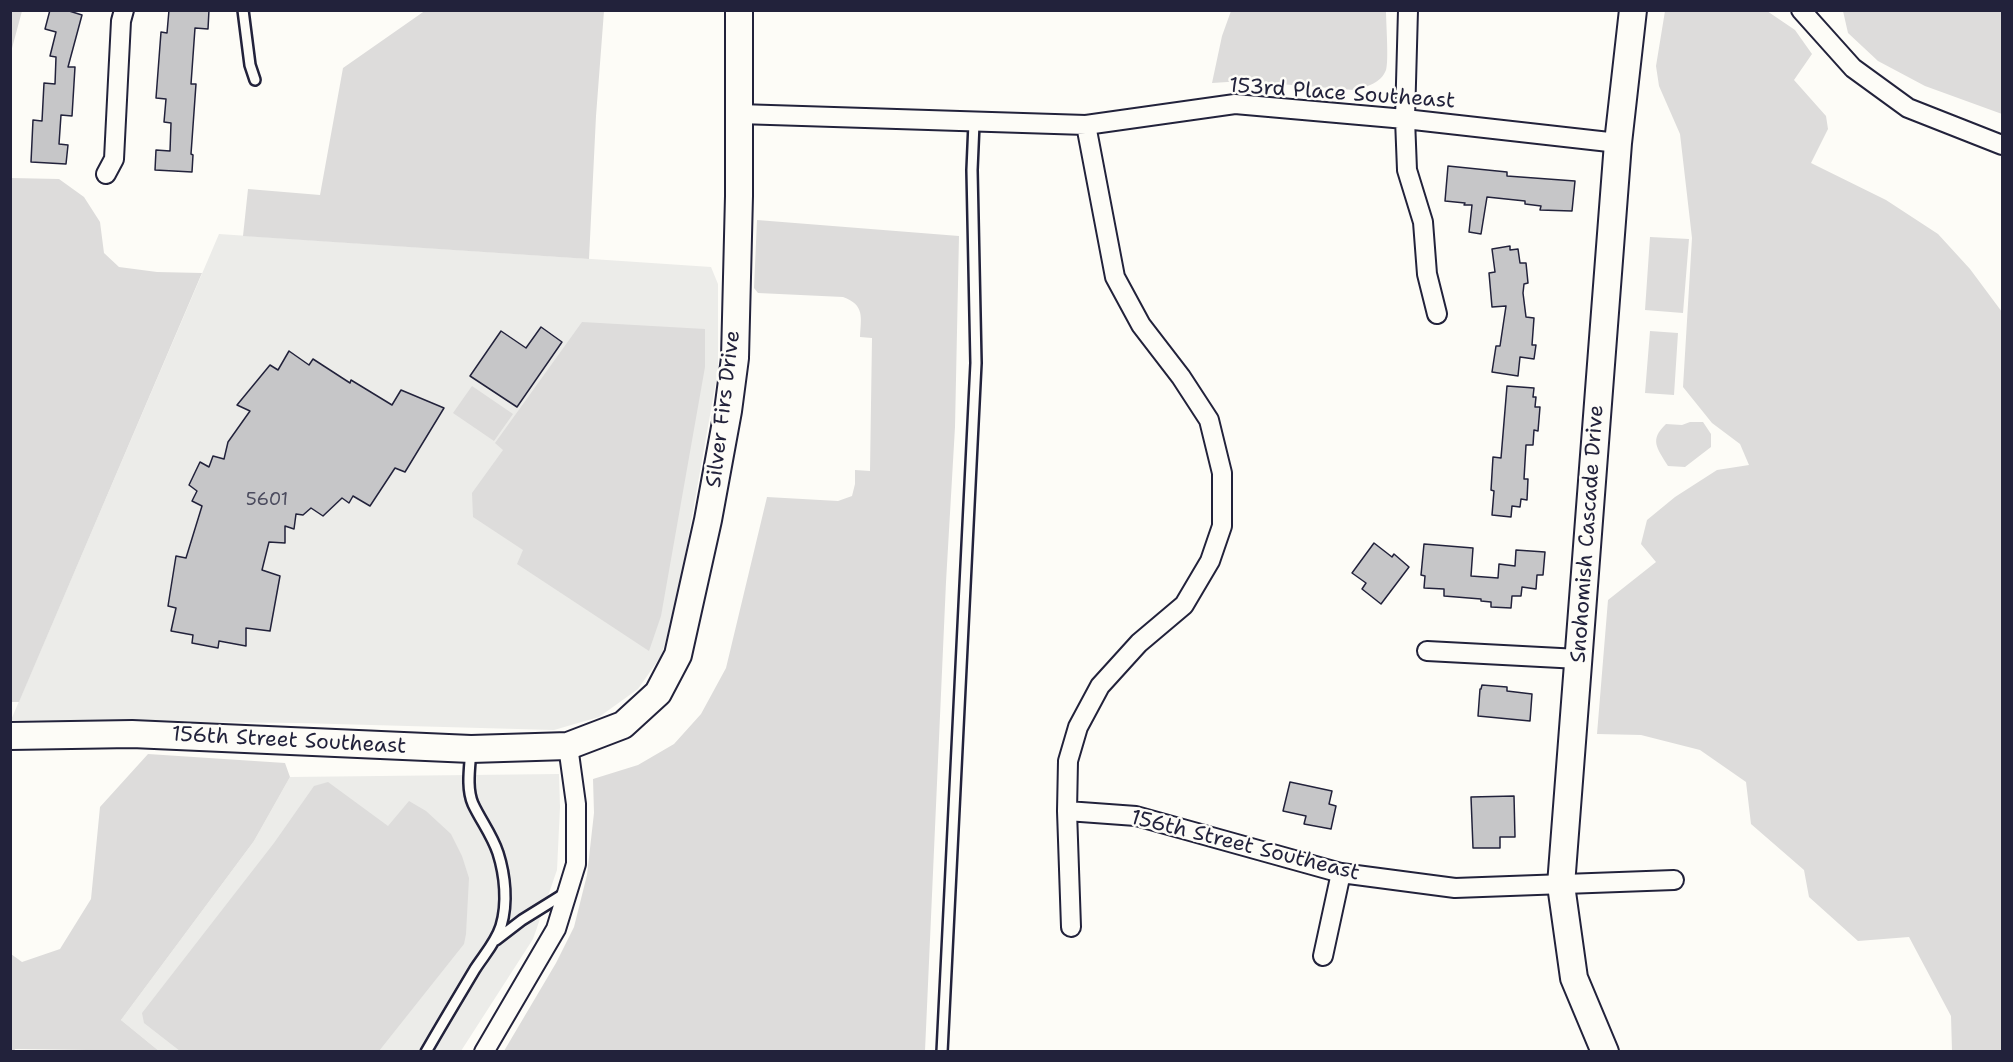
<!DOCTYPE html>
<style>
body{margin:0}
#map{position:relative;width:2013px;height:1062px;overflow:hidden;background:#fdfcf7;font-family:"Shantell Sans",sans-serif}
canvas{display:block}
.frame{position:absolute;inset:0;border:12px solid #22223b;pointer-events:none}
</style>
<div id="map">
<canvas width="2013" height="1062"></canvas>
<div class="frame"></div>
</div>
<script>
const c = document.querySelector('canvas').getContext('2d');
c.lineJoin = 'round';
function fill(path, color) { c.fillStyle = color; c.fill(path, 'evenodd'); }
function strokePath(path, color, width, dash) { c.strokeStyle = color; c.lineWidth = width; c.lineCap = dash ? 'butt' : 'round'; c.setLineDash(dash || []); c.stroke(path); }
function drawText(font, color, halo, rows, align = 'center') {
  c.font = font + ' "Shantell Sans",sans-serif'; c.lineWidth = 5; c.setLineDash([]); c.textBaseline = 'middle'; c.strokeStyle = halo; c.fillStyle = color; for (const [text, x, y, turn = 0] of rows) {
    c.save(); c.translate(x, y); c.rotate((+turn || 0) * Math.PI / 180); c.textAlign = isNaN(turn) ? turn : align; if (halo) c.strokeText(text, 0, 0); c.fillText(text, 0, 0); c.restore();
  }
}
const built = new Path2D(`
 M219,234L711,267L718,284V370L676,607L661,656L638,689L599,717L554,730L298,723L11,720Z
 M559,774L560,807L557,870L533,939L461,1051H159L121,1020L254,841L290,777Z`);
const green = new Path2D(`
 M11,10L22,11L11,52L10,11Z
 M426,10L604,11L596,116L589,259L243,236L248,189L320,195L343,68Z
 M1231,11H1386C1386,22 1389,62 1386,70C1381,83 1367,87 1354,90L1243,81L1212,83L1222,36Z
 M1665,11H1767L1795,30L1812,54L1794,80L1826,116L1828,129L1811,163L1886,200L1938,234L1970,269L2002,312V1051H1952L1951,1016L1909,937L1858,941L1809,897L1804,870L1751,824L1746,782L1700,750L1641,735L1597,734L1608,600L1656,562L1641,544L1647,520L1675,497L1717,470L1749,465L1740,444L1712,423L1683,387L1692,238L1680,134L1659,86L1656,66Z
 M1843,11H2002V114L1925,86L1878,61L1848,33Z
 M11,178L59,179L84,197L100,222L104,253L119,267L157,272L202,273L19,702H10Z
 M757,220L959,236L955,427L946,582L925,1051H504L556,963L574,927L587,875L594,813L593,779L638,765L674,744L701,714L726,668L767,497L838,501L852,496L855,484V470L870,471L872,338L860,337C861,317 865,305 843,297L758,293L754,288Z
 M1650,237L1689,239L1683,313L1645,310Z
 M582,322L705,329V367L661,616L649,651L517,564L523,550L473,517L472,493L503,450L495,443Z
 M1650,331L1678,333L1674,395L1645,393Z
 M472,386L513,414L494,441L453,413Z
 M1690,422H1703L1711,434V447L1685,467L1668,466C1657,448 1649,440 1666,424L1682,425Z
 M148,754L285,763L290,777L254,841L121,1020L159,1051L15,1049L14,1051H11V954L22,962L60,949L91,899L100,807Z
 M328,782L388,826L409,801L426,811L451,834L462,856L469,878L466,934L464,944L379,1051H180L144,1023L142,1013L274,843L314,786Z`);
const building = new Path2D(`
 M50,10H66L82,15L68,67H75L72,116L61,115L59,144L68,145L66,164L31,162L33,120L42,121L44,83L55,84L56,57L50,56L56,32L45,29Z
 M169,10H209L208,29L195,28L191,84H196L191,154L193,155L192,172L155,170L156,150L170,151L171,123L164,122L166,99L156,98L161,32L167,33Z
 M1448,166L1507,172V176L1575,181L1572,211L1540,210L1541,206L1525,204V201L1487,197L1481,234L1469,232L1472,205H1464L1465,203L1445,201Z
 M1510,246V250L1518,249L1520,263H1526L1528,283L1524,284L1523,293L1526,317L1534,318L1532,345H1536L1534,359L1520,357L1518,376L1492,372L1496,346H1500L1506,306L1492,307L1489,273L1495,272L1492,249Z
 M541,327L562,342L517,407L470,376L501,331L526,348Z
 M289,351L309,365L313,359L350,383L351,380L392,405L401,390L444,408L405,472L395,468L370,506L353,496L349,503L342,498L323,516L311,508L303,515L296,514L294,529L285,526V543L269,542L262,570L280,576L270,631L246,628V646L219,641L218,648L192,643L193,635L171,631L176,608L168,606L176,556L186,558L202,506L192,501L197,491L189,485L200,462L209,467L213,456L224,459L228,442L250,411L237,405L270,365L278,370Z
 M1507,386L1534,388L1533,397H1536L1535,407H1540L1538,431L1534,430L1533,445H1526L1524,479H1528L1527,500L1521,499L1520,507L1512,506L1511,517L1492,515L1494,491L1491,490L1493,457L1501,458Z
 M1374,543L1392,557L1394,554L1409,567L1381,604L1362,589L1366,583L1352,573Z
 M1424,544L1473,548L1471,576L1498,578L1499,564L1515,566L1516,550L1545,552L1543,575H1537L1536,589L1522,587L1521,596H1512L1511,608L1491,607V602L1481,601V599L1444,596V589L1424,588L1425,576L1421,575Z
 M1482,685L1507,687V691L1532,694L1530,721L1478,716L1480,689H1481Z
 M1290,782L1332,791L1329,804L1336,806L1331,829L1304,824L1306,816L1283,811Z
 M1514,796L1515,837H1500V848H1473L1471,797Z`);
const lane = new Path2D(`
 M243,10L250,65L255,80
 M496,940L522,920L567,892
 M426,1052C442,1024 459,996 475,969C484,955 496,942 501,926C508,903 505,875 498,853C492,835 481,821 473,804C466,788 470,766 471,749
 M942,1052L976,363L972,170L974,123`);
const street = new Path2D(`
 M1408,10L1405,119L1407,170L1423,222L1427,274L1437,314
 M1801,10L1853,68L1908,108L2002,145
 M739,114L1086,125L1235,104L1405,119L1618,143
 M106,174L114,159L121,21L124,10
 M1427,651L1579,659
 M1067,811L1136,816L1341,873L1455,888L1674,880
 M1071,927L1067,811L1068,761L1078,727L1100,686L1139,643L1184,605L1210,561L1222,526V473L1209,420L1181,377L1141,325L1115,277L1086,125
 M1323,956L1341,873
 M484,1052L556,929L576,864V804L568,746`);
const secondary = new Path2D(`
 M10,736L132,734L471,749L568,746L623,725L658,693L678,655L708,520L728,411L735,358L739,196V10
 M1605,1052L1574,978L1561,885L1618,143L1633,10`);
const numberNames = [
 ["5601",267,500]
];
const streetNames = [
 ["153rd Place Southeast",1342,94,4],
 ["Silver Firs Drive",724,409,-83],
 ["Snohomish Cascade Drive",1588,534,-86],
 ["156th Street Southeast",289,741,3],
 ["156th Street Southeast",1245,846,14]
];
fill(built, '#ecece9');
fill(green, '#dddcdb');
fill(building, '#c6c6c8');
strokePath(building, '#22223b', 1.5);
strokePath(lane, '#22223b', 14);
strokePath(street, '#22223b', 22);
strokePath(secondary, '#22223b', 30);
strokePath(lane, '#fdfcf7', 9);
strokePath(street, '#fdfcf7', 18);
strokePath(secondary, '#fdfcf7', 26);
drawText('18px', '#4b4b5e', null, numberNames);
drawText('21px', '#22223b', '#fdfcf7', streetNames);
</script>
